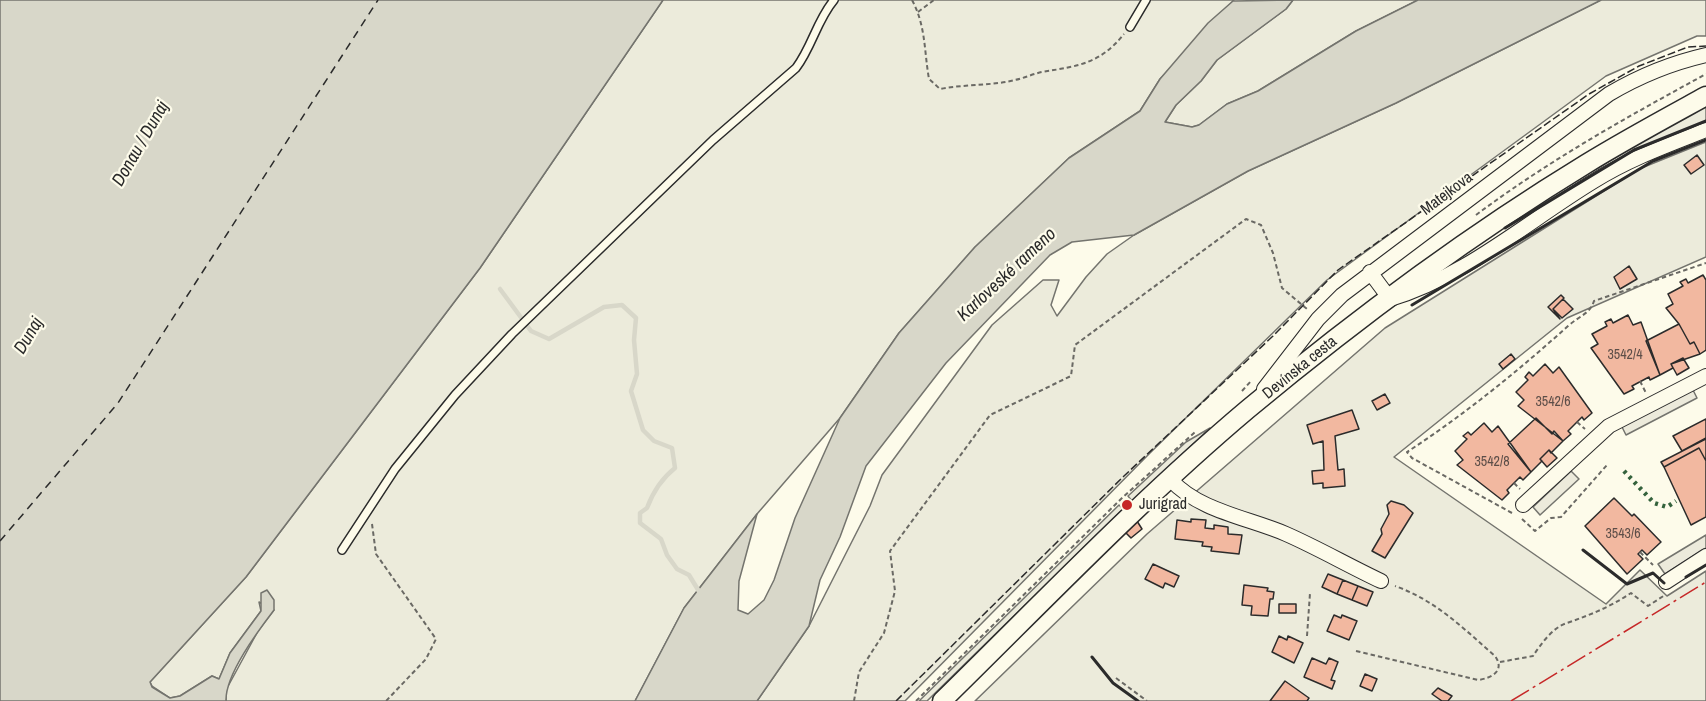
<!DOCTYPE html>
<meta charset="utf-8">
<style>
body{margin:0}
canvas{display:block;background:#fdfbea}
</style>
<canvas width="1706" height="701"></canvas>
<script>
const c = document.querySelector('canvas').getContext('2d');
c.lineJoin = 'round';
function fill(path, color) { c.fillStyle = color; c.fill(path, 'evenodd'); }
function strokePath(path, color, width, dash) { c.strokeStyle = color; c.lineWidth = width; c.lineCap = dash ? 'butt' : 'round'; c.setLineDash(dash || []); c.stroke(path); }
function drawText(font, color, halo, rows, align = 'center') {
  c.font = font + ' "Archivo Narrow",sans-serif'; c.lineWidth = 4.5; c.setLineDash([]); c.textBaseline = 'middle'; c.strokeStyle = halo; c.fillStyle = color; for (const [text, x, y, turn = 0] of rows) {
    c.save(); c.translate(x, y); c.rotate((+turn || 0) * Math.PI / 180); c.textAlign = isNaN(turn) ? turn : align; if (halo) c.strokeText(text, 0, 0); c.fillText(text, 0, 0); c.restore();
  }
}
const green = new Path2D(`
 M663,0H1234L1160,79L1140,111L1069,158L975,247L899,333L840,418L757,514L684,608L635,701H226V690L258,631L274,610L259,602L261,611L230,653L219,679L212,676L180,696L170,698L152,686L150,682L246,577L480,268Z
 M1293,0H1418L1356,31L1258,91L1227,104L1199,125L1192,127L1165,122L1176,105L1201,81L1217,60L1286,9Z
 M1601,0H1706V36H1697L1606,76L1327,280L1150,453L905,701H757L809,626L870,506L882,475L992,325L1043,280H1059L1051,305L1057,316L1086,277L1107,254L1134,235L1248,171L1396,103Z
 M1706,105V121L1634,150L1502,228L1587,172Z
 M1706,142V257L1567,318L1394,457L1606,604L1640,570L1667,596L1706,571V701H975L1147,534L1385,328L1639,169Z
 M1210,428L1132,501L1128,496L1186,442Z
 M1119,505L1123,509L927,701H919Z`);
const parking = new Path2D(`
 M1692,388L1697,398L1626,435L1621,425Z
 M1571,471L1579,479L1540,515L1533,507Z
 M1706,535V548L1665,574L1658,564Z`);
const water = new Path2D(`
 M0,0H663L480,268L246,577L150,682L152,687L170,698L180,696L212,676L219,679L230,653L261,611V593L267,590L274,600V610C258,631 225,675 226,701H0Z
 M1293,0L1286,9L1217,60L1201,81L1176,105L1165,122L1192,127L1199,125L1227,104L1258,91L1356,31L1418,0H1601L1396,103L1248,171L1134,235L1072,242L1050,255L946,363L866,466L840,537L820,580L809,626L757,701H635L684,608L757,514L739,581L738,610L748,614L764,600L774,580L795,518L840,418L899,333L975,247L1069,158L1140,111L1160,79L1208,23L1233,1Z`);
const stream = new Path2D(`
 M500,289L531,331L549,339L604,307L622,305L636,318L634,340L637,374L631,391L643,430L654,441L672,448L675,468C661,479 653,492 647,508L640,513V523L661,539L667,555L677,569L689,575L700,593`);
const ferry = new Path2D(`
 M0,541L118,403L378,0`);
const building = new Path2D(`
 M1697,155L1704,165L1691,174L1684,165Z
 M1629,266L1637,279L1620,289L1614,277Z
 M1703,275L1706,280V350L1700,354L1694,342L1690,344L1679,324L1666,308L1673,304L1668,294L1683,286L1680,282L1686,279L1688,283Z
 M1561,295L1564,298L1553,309L1560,319L1548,307Z
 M1563,299L1573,309L1562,318L1553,309Z
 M1628,315L1633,325L1641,322L1660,375L1650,380L1649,377L1632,386L1634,389L1624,394L1591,348L1598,344L1592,334L1607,326L1605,322L1611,319L1613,323Z
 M1679,324L1690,344L1694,342L1700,354L1671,364L1673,368L1660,375L1646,341Z
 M1511,354L1515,359L1503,369L1499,364Z
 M1683,358L1689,368L1677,375L1671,364Z
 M1545,364L1553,373L1559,367L1592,413L1584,420L1582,417L1568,431L1571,434L1563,441L1518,406L1524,400L1516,392L1528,380L1525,377L1529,372L1533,376Z
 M1385,394L1390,403L1377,410L1372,401Z
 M1352,410L1359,429L1335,436L1338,470L1344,469L1345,486L1323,488V483L1313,484L1312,471L1324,470L1323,441L1313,444L1307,425Z
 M1536,418L1552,434L1554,431L1563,441L1551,453L1549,450L1540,459L1542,461L1531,472L1508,444Z
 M1706,419V438L1682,451L1673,436Z
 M1484,423L1492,432L1498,426L1531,472L1523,480L1520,477L1507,490L1509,493L1502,500L1457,465L1463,460L1455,451L1467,439L1463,436L1468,432L1471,435Z
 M1706,439V461L1699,448L1664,467L1661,462Z
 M1699,448L1706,461V517L1691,525L1664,467Z
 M1549,450L1557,458L1547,467L1540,459Z
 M1614,498L1632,516L1634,514L1661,542L1647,555L1642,550L1638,554L1643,559L1627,574L1585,526Z
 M1391,501L1404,505L1413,513L1385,558L1372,551L1382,534L1381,529L1389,514L1387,505Z
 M1191,519L1206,520L1205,528L1214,529V525L1228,527V534L1242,535L1239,554L1211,551L1212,547L1202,546L1203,542L1175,539L1177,520L1191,522Z
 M1137,521L1142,529L1131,538L1125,532Z
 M1153,564L1179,576L1174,587L1165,583L1163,588L1145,579Z
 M1328,574L1343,580L1337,594L1322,587Z
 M1343,580L1358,586L1352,600L1337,594Z
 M1244,585L1268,588L1267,591L1274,592L1273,599H1270L1268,616L1251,615L1252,606L1242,605Z
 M1358,586L1373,592L1367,606L1352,600Z
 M1279,604H1296V613H1279Z
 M1334,615L1341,618L1342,615L1357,621L1349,640L1327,631Z
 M1279,636L1287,640L1288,636L1303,643L1294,663L1272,652Z
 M1312,658L1326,664L1329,658L1338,662L1331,680L1335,681L1332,689L1304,677Z
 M1365,674L1377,679L1372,691L1360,686Z
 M1285,681L1309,698L1307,701H1270Z
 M1438,688L1452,696L1448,701H1442L1432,694Z`);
const path = new Path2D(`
 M912,0C926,26 924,51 929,79L940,89C965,84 991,86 1015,80C1024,78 1033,74 1042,72C1078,66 1100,64 1124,34
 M918,12L934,0
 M1476,215C1548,161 1627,117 1706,74
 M1640,381L1646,393
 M1242,391L1252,380
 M1577,422L1585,429
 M1514,483L1520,489
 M1512,513L1412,458L1407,452C1464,415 1518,371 1568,326C1579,316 1590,314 1594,301L1706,263
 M1522,519L1535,531L1551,518L1561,517L1607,465
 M372,524L376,554L436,639L426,659L386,701
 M1640,552L1653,565
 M1307,636L1310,593
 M1356,651L1478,680C1493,678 1505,670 1495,656C1463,628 1435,600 1395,586
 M1500,662L1533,656C1541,644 1553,627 1567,623C1590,615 1610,607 1631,593L1648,606L1665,595
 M1116,678L1147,701
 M854,701L859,672L884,633L895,591L890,551L990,415L1071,376L1075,345L1246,219L1261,225L1273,253L1282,288L1307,309
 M916,701L1121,499L1195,432`);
const lane = new Path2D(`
 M1130,27L1146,0
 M342,550L395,469L455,395L512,334L713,140L796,68C812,47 817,20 834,0`);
const street = new Path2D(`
 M1370,272L1390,299C1465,277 1528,221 1594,181C1629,159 1668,145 1706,130
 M1264,389L1318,319L1342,295L1609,94C1641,75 1671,63 1706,55
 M1171,480C1199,511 1249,518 1286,534C1318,548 1349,566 1381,581
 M1523,505L1609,426L1706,376
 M1666,582L1706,556`);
const secondary = new Path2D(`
 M942,701C1042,603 1140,500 1248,409C1355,320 1468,236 1586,164C1625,140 1666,118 1706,96`);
const hedge = new Path2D(`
 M1624,471L1654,503L1667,507L1676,501`);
const fence = new Path2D(`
 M896,701L1124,476L1273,336L1338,270L1589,94L1639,66L1688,47L1706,46`);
const wall = new Path2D(`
 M1505,228L1634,150L1706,121
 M1412,305L1653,161L1706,140
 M1583,550L1627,584L1653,573L1664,583
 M1686,577L1706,565
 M1092,657L1113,683L1138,701`);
const power = new Path2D(`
 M1511,701L1706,582`);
const markers = [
 [1127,505,6,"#c62828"]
];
const numberNames = [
 ["3542/4",1625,355],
 ["3542/6",1553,402],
 ["3542/8",1492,462],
 ["3543/6",1623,534]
];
const streetNames = [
 ["Matejkova",1447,194,-37],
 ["Devínska cesta",1300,368,-39]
];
const poiNames = [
 ["Jurigrad",1139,505]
];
const waterNames = [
 ["Donau / Dunaj",141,144,-60],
 ["Karloveské rameno",1007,275,-43],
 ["Dunaj",29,336,-59]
];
fill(green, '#ecebdb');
strokePath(green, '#74746e', 1.5);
fill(parking, '#eceadb');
strokePath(parking, '#74746e', 1.5);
fill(water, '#d8d7c9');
strokePath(water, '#74746e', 1.5);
strokePath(stream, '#d8d7c9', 4.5);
strokePath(ferry, '#2b2b2b', 1.5, [8, 6]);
fill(building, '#f2b8a0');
strokePath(building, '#2b2b2b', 1.5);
strokePath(lane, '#2b2b2b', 10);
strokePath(street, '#2b2b2b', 16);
strokePath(secondary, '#2b2b2b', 21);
strokePath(path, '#6a6964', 2, [4.5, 3]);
strokePath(lane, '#fdfbea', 7);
strokePath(street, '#fdfbea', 14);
strokePath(secondary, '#fdfbea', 18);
strokePath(hedge, '#34623c', 4.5, [3, 4.5]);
strokePath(fence, '#2b2b2b', 1.5, [8, 3]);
strokePath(wall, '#2b2b2b', 3);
strokePath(power, '#c62828', 1.5, [21, 4.5, 3, 4.5]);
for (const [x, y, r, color] of markers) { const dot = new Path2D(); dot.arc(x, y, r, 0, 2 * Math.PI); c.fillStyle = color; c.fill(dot); strokePath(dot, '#fdfbea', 2); }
drawText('14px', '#5d4e48', null, numberNames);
drawText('16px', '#2b2b2b', '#fdfbea', streetNames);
drawText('16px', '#2b2b2b', '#fdfbea', poiNames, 'left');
drawText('italic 18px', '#2b2b2b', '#fdfbea', waterNames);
</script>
